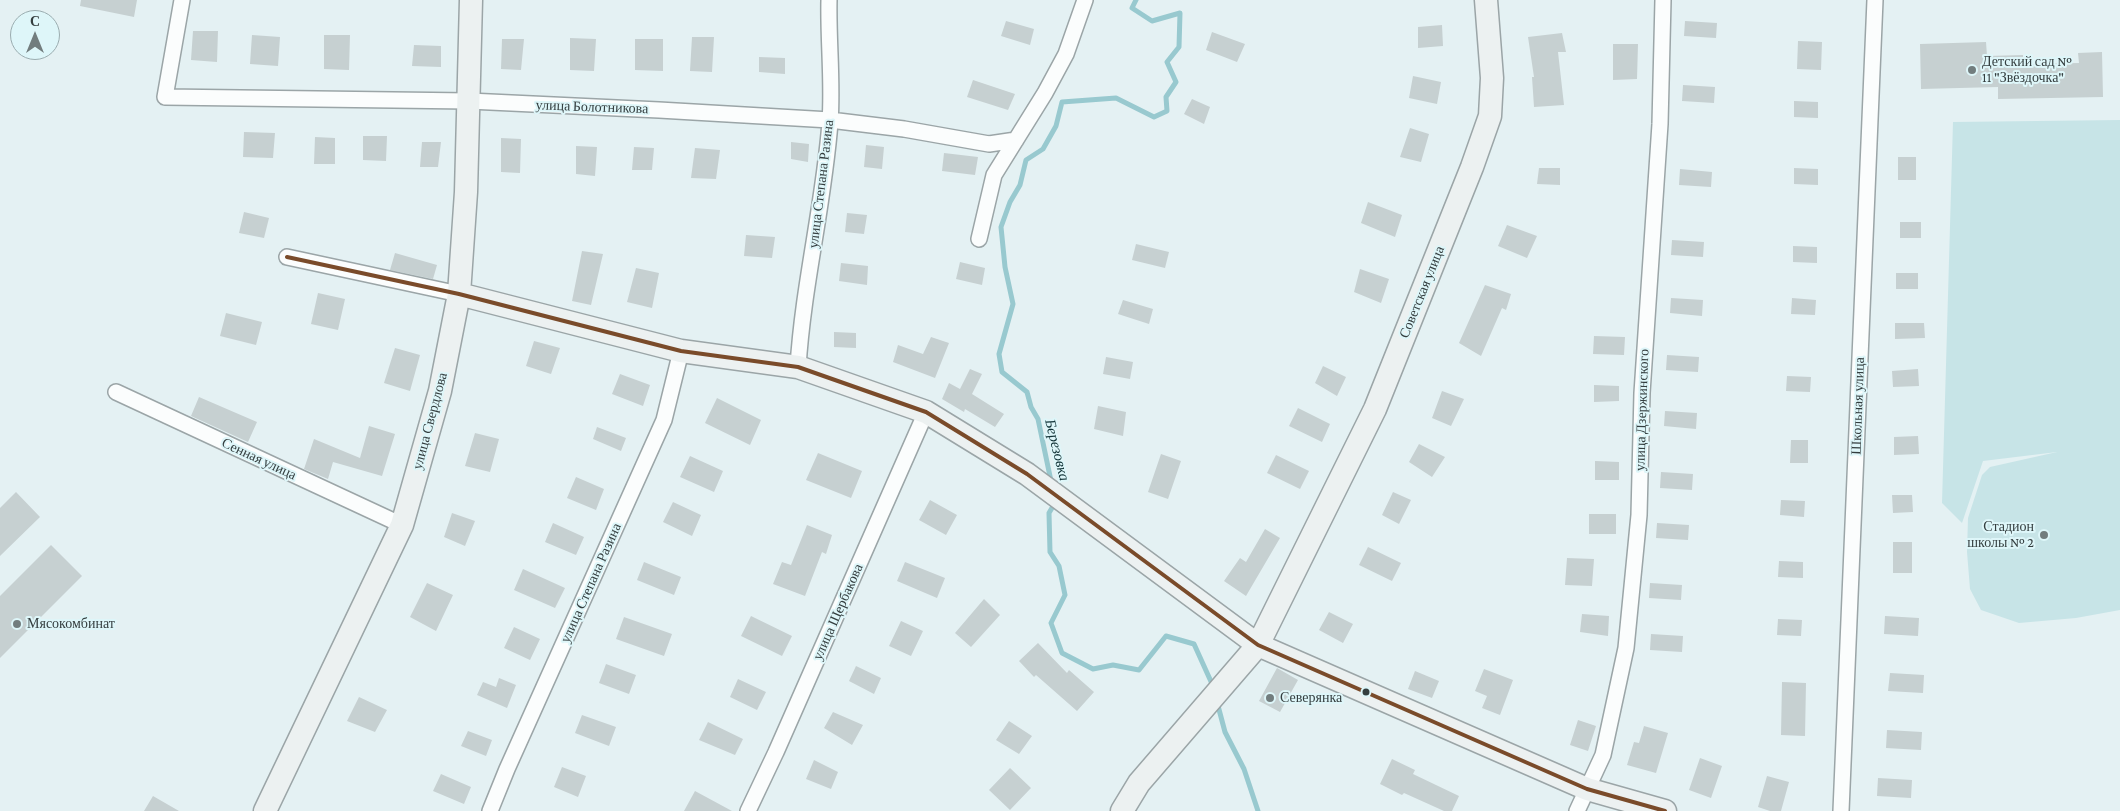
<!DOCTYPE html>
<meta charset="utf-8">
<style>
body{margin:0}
#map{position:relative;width:2120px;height:811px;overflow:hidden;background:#e4f1f3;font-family:"Crimson Pro",serif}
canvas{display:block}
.north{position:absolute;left:10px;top:10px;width:50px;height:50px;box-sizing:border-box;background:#def6f9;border:1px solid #9aacaf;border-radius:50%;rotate:0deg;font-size:14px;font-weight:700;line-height:20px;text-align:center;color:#343e3f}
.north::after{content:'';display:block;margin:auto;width:18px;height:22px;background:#727d7e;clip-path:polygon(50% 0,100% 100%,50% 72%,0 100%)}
</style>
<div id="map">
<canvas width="2120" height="811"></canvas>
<div class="north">С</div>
</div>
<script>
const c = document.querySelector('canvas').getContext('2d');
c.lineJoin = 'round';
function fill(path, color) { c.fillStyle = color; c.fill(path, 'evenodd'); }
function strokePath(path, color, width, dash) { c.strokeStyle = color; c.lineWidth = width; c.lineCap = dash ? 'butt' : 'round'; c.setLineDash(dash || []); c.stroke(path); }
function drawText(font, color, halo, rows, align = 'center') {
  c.font = font + ' "Crimson Pro",serif'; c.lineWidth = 4; c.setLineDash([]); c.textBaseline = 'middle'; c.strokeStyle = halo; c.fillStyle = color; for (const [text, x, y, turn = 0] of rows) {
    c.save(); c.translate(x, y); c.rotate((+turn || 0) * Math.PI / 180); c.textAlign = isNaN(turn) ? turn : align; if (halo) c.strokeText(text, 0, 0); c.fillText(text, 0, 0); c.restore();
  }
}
const green = new Path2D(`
 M2120,120V610L2076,618L2019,623L1981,610L1970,589L1967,552L1968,518L1982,475L1990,467L2057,452L1983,461L1962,523L1942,503L1953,122Z`);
const stream = new Path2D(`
 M1051,481L1038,419L1031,407L1027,392L1002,372L999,354L1013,304L1005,267L1001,227L1010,202L1020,185L1026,160L1043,149L1056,126L1062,102L1116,98L1154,117L1167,111L1166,97L1176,82L1167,62L1179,47L1180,13L1152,21L1132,8L1136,0
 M1056,501L1049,513L1050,552L1059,566L1065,595L1051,623L1062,653L1093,669L1113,665L1139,670L1166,636L1194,644L1213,686
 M1217,702L1225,732L1244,769L1258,811`);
const building = new Path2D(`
 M81,0H137L134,17L80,6Z
 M1006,21L1034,29L1030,45L1001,36Z
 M1685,21L1717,23L1716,38L1684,36Z
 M1442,25L1443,46L1418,48V27Z
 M193,31H218L217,62L191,60Z
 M1212,32L1245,44L1237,62L1206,50Z
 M1562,33L1566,52H1558L1564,105L1534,107L1532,77H1534L1528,37Z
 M252,35L280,37L278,66L250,64Z
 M324,35H350L349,70L324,69Z
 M692,37H714L712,72L690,71Z
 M570,38L596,39L594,71L570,70Z
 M502,39H524L521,70L501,69Z
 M635,39H663V71L635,70Z
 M1798,41L1822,42L1821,70L1797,69Z
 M1986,42L1987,56L2023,55V64L2079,63L2078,53L2102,52L2103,97L1998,99V87L1921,89L1920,44Z
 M1613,44H1638L1637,79L1613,80Z
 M414,45L441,46V67L412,66Z
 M759,57L785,58V74L759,72Z
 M1413,76L1441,82L1437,104L1409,98Z
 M973,80L1015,94L1008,110L967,97Z
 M1683,85L1715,87L1714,103L1682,101Z
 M1192,99L1210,107L1204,124L1184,114Z
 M1794,101L1818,102V118L1794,117Z
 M1410,128L1429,134L1421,162L1400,157Z
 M244,132L275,133L273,158L243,157Z
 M363,136H387L386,161L363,160Z
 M315,137L335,138V164H314Z
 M501,138L521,139L520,173L501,172Z
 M422,142H441L438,167H420Z
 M791,142L809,144L808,162L791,159Z
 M866,145L884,147L882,169L864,167Z
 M576,146L597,147L595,176L576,174Z
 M634,147L654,148L652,170H632Z
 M695,148L720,150L716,179L691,178Z
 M944,153L978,157L975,175L942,171Z
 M1898,157H1916V180H1898Z
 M1539,168H1560V185L1537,184Z
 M1794,168L1818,169V185L1794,184Z
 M1680,169L1712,172L1711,187L1679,185Z
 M1368,202L1402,215L1395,237L1361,223Z
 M244,212L269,218L264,238L239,233Z
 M847,213L867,215L864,234L845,232Z
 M1900,222H1921V238H1900Z
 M1507,225L1537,236L1527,258L1498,246Z
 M746,235L775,237L772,258L744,256Z
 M1672,240L1704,242L1703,257L1671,255Z
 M1136,244L1169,252L1165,268L1132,260Z
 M1793,246L1817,247V263L1793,262Z
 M582,251L603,254L591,305L572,301Z
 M395,253L437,265L433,279L390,270Z
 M960,262L985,268L982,285L956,279Z
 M841,263L868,266L867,285L839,281Z
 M636,268L659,273L652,308L627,302Z
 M1360,269L1389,279L1381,303L1354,292Z
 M1896,273H1918V289H1896Z
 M1485,285L1511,294L1506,310L1502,308L1481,356L1459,343Z
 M318,293L345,299L338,330L311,324Z
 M1671,298L1703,300L1702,316L1670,313Z
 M1792,298L1816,300L1815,315L1791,314Z
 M1123,300L1153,309L1149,324L1118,314Z
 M226,313L262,322L256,345L220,336Z
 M1895,323H1924L1925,338L1895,339Z
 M834,332L856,333V348L834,347Z
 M1594,336L1625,337L1624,355L1593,354Z
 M931,337L949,343L935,378L893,362L898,345L923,354Z
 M534,341L560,348L551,374L526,366Z
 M395,348L420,355L410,391L384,383Z
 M1667,355L1699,357L1698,372L1666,370Z
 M1106,357L1133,362L1130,379L1103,374Z
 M1323,366L1346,377L1337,396L1315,383Z
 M970,369L982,374L972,394L1004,414L995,427L965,409L964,412L942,399L949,383L960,389Z
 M1918,369L1919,386L1893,387L1892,371Z
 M620,374L650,385L643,406L612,394Z
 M1787,376L1811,377L1810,392L1786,391Z
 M1594,385L1619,386V401L1594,402Z
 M1442,391L1464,399L1451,426L1432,418Z
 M199,397L257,422L248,442L191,416Z
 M717,398L761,420L750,445L705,423Z
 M1098,406L1126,412L1123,436L1094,429Z
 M1298,408L1330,424L1322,442L1289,426Z
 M1665,411L1697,413L1696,429L1664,426Z
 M369,426L395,434L382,476L333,462L328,479L304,469L314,439L360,458Z
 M597,427L626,438L621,451L593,439Z
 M475,433L499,439L490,472L465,466Z
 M1918,436L1919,454L1894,455V437Z
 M1791,440H1808V463H1790Z
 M1419,444L1445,457L1432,477L1409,462Z
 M818,453L862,471L851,498L806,480Z
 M1161,454L1181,461L1168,499L1148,492Z
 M1276,455L1309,471L1300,489L1267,473Z
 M690,456L723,471L714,492L680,477Z
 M1595,461L1619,462V480H1595Z
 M1661,472L1693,474L1692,490L1660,488Z
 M576,477L604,489L596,510L567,498Z
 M16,492L40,517L0,556V508Z
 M1393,492L1411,500L1399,524L1382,515Z
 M1892,495H1912L1913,512L1893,513Z
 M930,500L957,515L946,535L919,520Z
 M1781,500L1805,501L1804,517L1780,515Z
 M673,502L701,515L692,536L663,522Z
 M452,513L475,521L465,546L444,537Z
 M1589,514H1616V534H1589Z
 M553,523L584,537L576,555L545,542Z
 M1657,523L1689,525L1688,540L1656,538Z
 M807,525L832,535L826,554L822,552L805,596L773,584L782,562L791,565Z
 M1265,529L1280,538L1246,596L1224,581L1240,558L1246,562Z
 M1893,542H1912V573H1893Z
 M51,545L82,576L0,658V596Z
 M1368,547L1401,563L1392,581L1359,565Z
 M1567,558L1594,559L1592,586L1565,585Z
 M1779,561L1803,562V578L1778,577Z
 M644,562L681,577L674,595L637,580Z
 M905,562L945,578L937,598L897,581Z
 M523,569L565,588L555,608L514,590Z
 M427,583L453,595L436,631L410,617Z
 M1650,583L1682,585L1681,600L1649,598Z
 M984,599L1000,615L971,647L955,633Z
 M1329,612L1353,624L1343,643L1319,630Z
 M1582,614L1609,616L1608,636L1580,632Z
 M751,616L792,636L782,656L741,636Z
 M1885,616L1919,618L1918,636L1884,634Z
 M624,617L672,634L664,656L616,639Z
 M1778,619L1802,620L1801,636L1777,635Z
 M901,621L923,631L911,656L889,646Z
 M514,627L540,639L530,660L504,648Z
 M1651,634L1683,636L1682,652L1650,650Z
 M1038,643L1067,673L1069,670L1094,692L1077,711L1036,675L1034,677L1019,661Z
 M606,664L636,675L629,694L599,683Z
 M856,666L881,678L874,694L849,681Z
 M1277,668L1298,680L1280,712L1259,701Z
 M1484,669L1513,680L1500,715L1482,708L1487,696L1475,691Z
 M1415,671L1439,681L1432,698L1408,689Z
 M1890,673L1924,675L1923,693L1888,691Z
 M499,678L516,685L507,708L477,695L483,682L496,687Z
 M738,679L766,692L757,710L730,697Z
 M1782,682L1806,683L1805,736L1781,735Z
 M359,697L387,710L375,732L347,721Z
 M833,712L863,725L852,745L824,728Z
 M582,715L616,727L609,746L575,733Z
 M1578,720L1596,726L1588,751L1570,745Z
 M1009,721L1032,736L1019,754L996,740Z
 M708,722L743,739L735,755L699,740Z
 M1644,726L1668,733L1656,773L1627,765L1634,742L1639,743Z
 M1887,730L1922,732L1921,750L1886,748Z
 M468,731L492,740L486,756L461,746Z
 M1700,758L1722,766L1711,798L1689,790Z
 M1392,759L1415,770L1413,774L1459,796L1452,811H1444L1404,793L1402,795L1380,784Z
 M814,760L838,772L831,789L806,779Z
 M562,767L586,776L578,797L554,787Z
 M1010,768L1031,788L1010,810L989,790Z
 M441,774L471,787L464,804L433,791Z
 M1767,776L1789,782L1781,811H1770L1758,807Z
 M1878,778L1912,780L1911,798L1877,796Z
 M695,791L732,811H684Z
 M153,796L179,811H144Z`);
const street = new Path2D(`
 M182,0L165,97L469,101L659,110L830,120L904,129L989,144L1016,140
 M979,239L994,175L1045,93L1066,54L1085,0
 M287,257L459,294
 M798,367C803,285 824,204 830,122C833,82 828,40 829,0
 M116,392L402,525
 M490,811L507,769L664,420L681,351
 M748,811L776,752L926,412
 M1577,811L1603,755L1626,648L1639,515L1642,393L1660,124L1663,0
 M1841,811L1875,0`);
const secondary = new Path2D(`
 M459,294L681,351L798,367L926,412L1027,474L1258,645L1587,789L1665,811
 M265,811L402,525L440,391L459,294L466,192L471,0
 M1122,811L1139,783L1258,645L1375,409L1472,167L1490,116L1492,78L1486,0`);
const bus1 = new Path2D(`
 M287,257L459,294L681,351L798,367L926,412L1027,474L1258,645L1587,789L1665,811`);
const markers = [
 [1972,70,5,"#727d7e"],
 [2044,535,5,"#727d7e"],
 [17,624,5,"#727d7e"],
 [1366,692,4.5,"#343e3f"],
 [1270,698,5,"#727d7e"]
];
const poiNames = [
 ["Детский сад №",1982,62],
 ["11 \"Звёздочка\"",1982,78],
 ["Стадион",2034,527,"right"],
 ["школы № 2",2034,543,"right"],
 ["Мясокомбинат",27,624],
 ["Северянка",1280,698]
];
const streetNames = [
 ["улица Болотникова",592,107,2],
 ["улица Степана Разина",821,184,-83],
 ["Советская улица",1422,292,-68],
 ["Школьная улица",1858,406,-88],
 ["улица Дзержинского",1642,410,-88],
 ["улица Свердлова",430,421,-75],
 ["Сенная улица",259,459,25],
 ["улица Степана Разина",591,583,-66],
 ["улица Щербакова",838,612,-66]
];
const waterNames = [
 ["Березовка",1057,450,76]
];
fill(green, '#c7e4e7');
strokePath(stream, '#98c9cf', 5);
fill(building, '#c6d0d1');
strokePath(street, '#9ba5a7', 18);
strokePath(secondary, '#9ba5a7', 25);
strokePath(street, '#fbfdfd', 15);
strokePath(secondary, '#ecf1f1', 22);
strokePath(bus1, '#7a4b2a', 4);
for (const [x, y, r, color] of markers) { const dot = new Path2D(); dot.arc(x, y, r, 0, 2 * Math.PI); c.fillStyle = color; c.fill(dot); strokePath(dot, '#def6f9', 2); }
drawText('14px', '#343e3f', '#def6f9', poiNames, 'left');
drawText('14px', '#343e3f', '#def6f9', streetNames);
drawText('italic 15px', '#103135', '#def6f9', waterNames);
</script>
